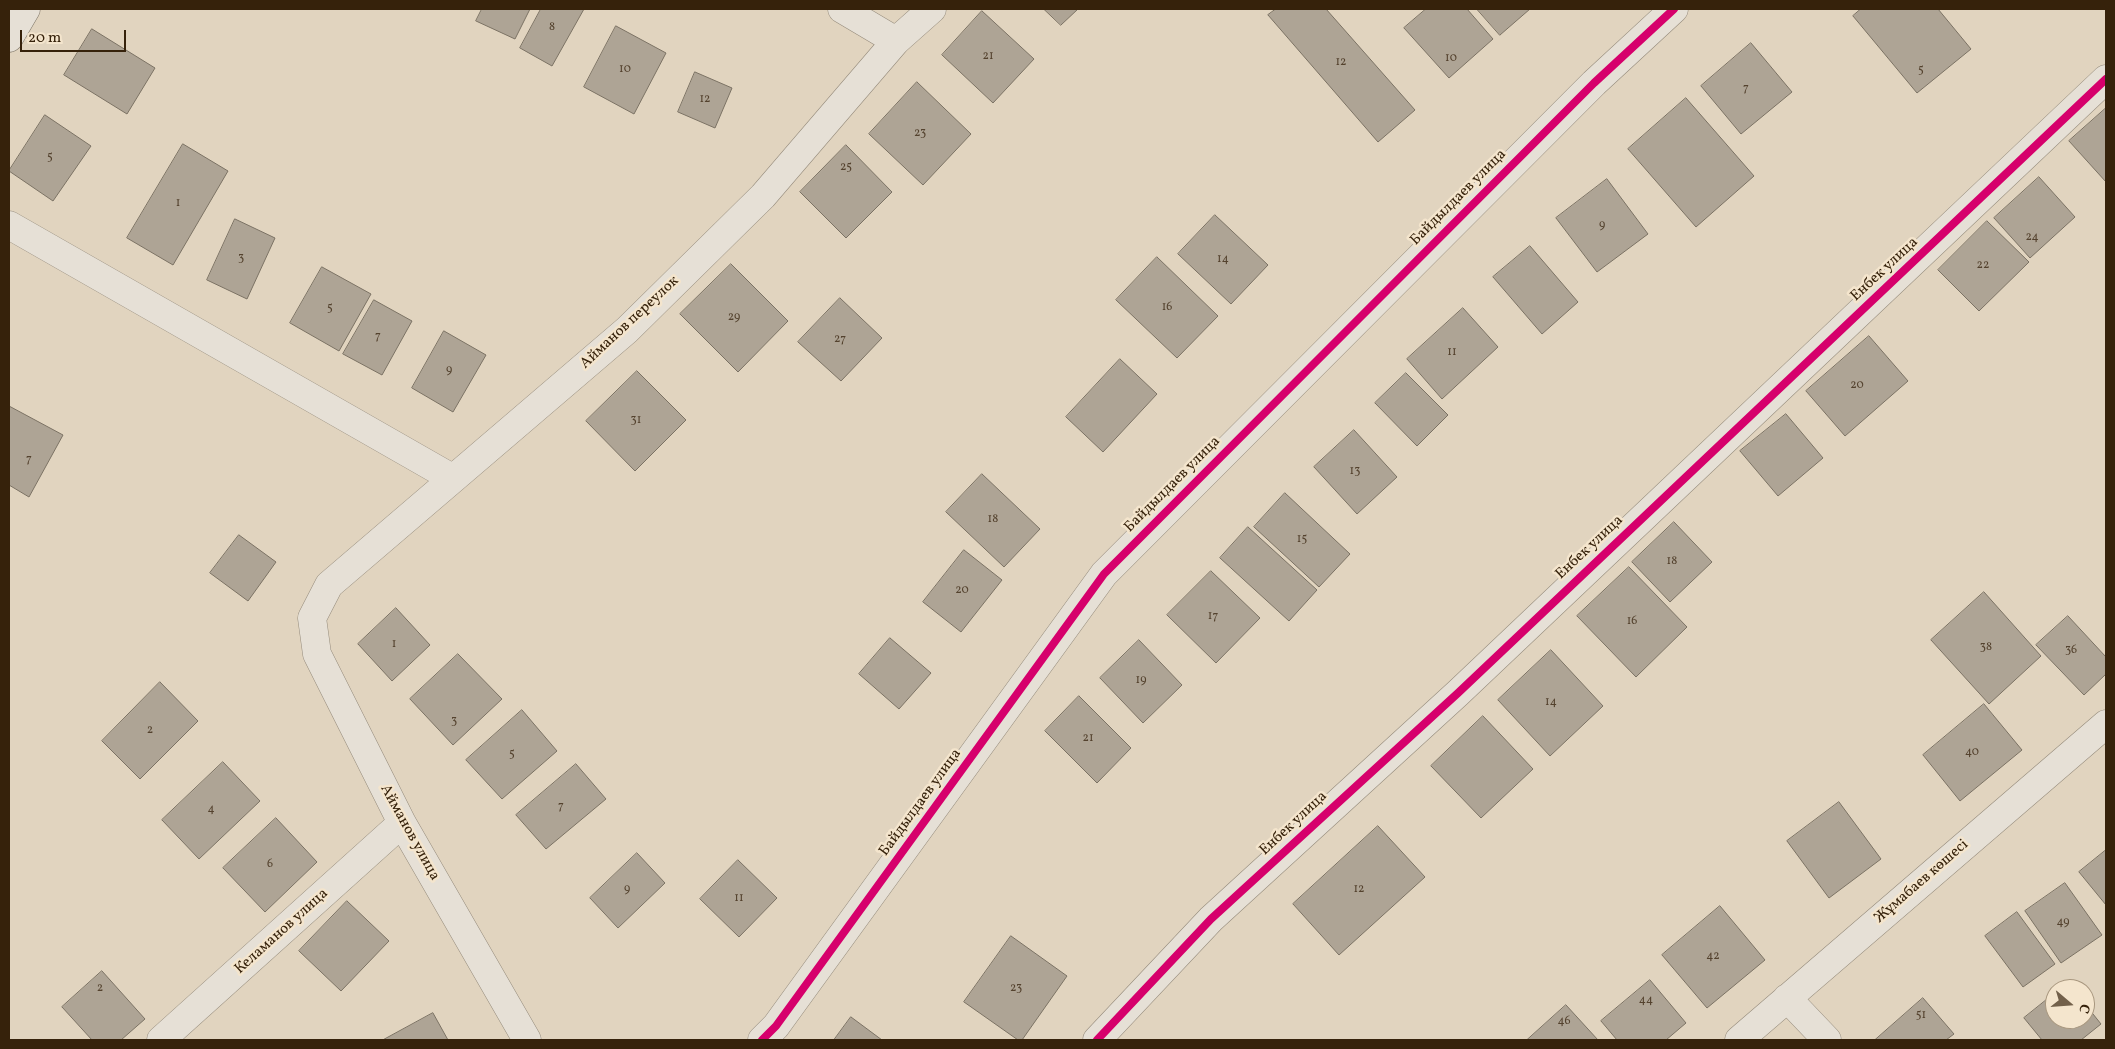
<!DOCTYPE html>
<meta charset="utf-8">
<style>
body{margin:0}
#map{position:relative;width:2115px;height:1049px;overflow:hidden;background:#e1d4bf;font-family:Vollkorn,serif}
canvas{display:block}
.frame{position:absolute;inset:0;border:10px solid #36220b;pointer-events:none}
.north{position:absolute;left:2045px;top:979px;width:50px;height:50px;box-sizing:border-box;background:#f4e5cd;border:1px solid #a8977f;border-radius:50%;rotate:108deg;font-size:14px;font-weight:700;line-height:20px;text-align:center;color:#36220b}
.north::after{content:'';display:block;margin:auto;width:18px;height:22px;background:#72604a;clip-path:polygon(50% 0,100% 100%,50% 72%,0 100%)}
.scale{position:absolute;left:20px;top:30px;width:106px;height:22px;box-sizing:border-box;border:2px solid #36220b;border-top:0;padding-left:6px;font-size:15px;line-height:18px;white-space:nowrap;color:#36220b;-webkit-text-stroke:4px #f4e5cd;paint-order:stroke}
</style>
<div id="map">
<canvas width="2115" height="1049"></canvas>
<div class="frame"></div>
<div class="north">С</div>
<div class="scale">20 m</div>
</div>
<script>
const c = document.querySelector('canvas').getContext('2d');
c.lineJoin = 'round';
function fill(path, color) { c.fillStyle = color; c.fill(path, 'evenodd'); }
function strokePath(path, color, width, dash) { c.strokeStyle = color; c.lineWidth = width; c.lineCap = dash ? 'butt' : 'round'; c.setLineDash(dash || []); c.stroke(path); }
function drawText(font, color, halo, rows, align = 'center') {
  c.font = font + ' Vollkorn,serif'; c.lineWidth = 5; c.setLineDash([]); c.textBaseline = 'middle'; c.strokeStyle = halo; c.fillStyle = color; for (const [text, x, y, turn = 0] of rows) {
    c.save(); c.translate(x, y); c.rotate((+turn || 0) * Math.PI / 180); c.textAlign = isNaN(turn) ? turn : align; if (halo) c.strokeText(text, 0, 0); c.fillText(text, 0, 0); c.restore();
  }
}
const building = new Path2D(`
 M482,9H530L515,39L476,21Z
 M541,9H584L552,66L520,48Z
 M1044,9H1078L1061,25Z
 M1276,9H1326L1415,110L1378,142L1268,15Z
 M1426,9H1467L1493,39L1449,78L1404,28Z
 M1477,9H1530L1500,35Z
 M1861,9H1938L1971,49L1917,93L1853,16Z
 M982,11L1034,59L993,103L942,55Z
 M616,26L666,53L634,114L584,87Z
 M92,29L155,68L127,114L64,75Z
 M1751,43L1792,92L1741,134L1701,86Z
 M695,72L732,88L715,128L678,112Z
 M917,82L971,134L923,185L869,134Z
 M1686,98L1754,176L1696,227L1628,149Z
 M2106,108V182L2069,141Z
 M45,115L91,146L53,201L9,171Z
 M183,144L228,171L173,265L127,238Z
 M846,145L892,192L846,238L800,192Z
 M2039,177L2075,217L2030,258L1994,218Z
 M1607,179L1648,234L1597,272L1556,218Z
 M1215,215L1268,265L1231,304L1178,254Z
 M235,219L275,238L247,299L207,280Z
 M1987,221L2029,262L1979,311L1938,270Z
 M1530,246L1578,302L1542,334L1493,277Z
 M1157,257L1218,316L1177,358L1116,300Z
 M731,264L788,321L738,372L680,314Z
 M322,267L371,294L339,351L290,323Z
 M840,298L882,338L841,381L798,342Z
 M374,300L412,321L382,375L343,354Z
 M1463,308L1498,347L1442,399L1407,359Z
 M444,331L486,355L453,412L412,388Z
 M1869,336L1908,381L1845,436L1806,391Z
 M1120,359L1157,394L1103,452L1066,417Z
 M637,371L686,420L635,471L586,421Z
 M1406,373L1448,415L1417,446L1375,403Z
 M9,406L63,435L29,497L9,485Z
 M1786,414L1823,458L1778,496L1740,451Z
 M1354,430L1397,477L1357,514L1314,467Z
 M982,474L1040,529L1004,567L946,512Z
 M1285,493L1350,554L1319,587L1254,527Z
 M1674,522L1712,562L1670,602L1632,562Z
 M1248,527L1317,590L1289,621L1220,558Z
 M239,535L276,562L248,601L210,573Z
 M964,550L1002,580L961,632L923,602Z
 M1629,567L1687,627L1636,677L1577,616Z
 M1211,571L1260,618L1216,663L1167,615Z
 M1984,592L2041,656L1989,704L1931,640Z
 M396,608L430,645L392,681L358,644Z
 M2068,616L2106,657V674L2084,695L2036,645Z
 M890,638L931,673L899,709L859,674Z
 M1139,640L1182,685L1143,723L1100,678Z
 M1551,650L1603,706L1550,756L1498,700Z
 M458,654L502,699L453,745L410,699Z
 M160,682L198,721L140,779L102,741Z
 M1079,696L1131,748L1097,783L1045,731Z
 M1984,704L2022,750L1960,801L1923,755Z
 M522,710L557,751L502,799L466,760Z
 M1483,716L1533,769L1481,818L1431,766Z
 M223,762L260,801L199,859L162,820Z
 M576,764L606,799L546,849L516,815Z
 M1839,802L1881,859L1829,898L1787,841Z
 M276,818L317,862L265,912L223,868Z
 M1378,826L1425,877L1339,955L1293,904Z
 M2106,850V905L2079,872Z
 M637,853L665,883L618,928L590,898Z
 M738,860L777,898L739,937L700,899Z
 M2065,883L2102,935L2061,963L2025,911Z
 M347,901L389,941L341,991L299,951Z
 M1720,906L1765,960L1707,1008L1662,955Z
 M2017,912L2055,964L2023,987L1985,936Z
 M1011,936L1067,976L1022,1040H1018L964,1002Z
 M102,971L145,1019L121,1040H92L62,1007Z
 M1650,980L1686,1023L1666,1040H1617L1601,1021Z
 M2068,982L2073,989H2059Z
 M2055,993V1019H2085V1004L2101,1024L2081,1040H2042L2024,1018Z
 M1923,998L1954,1034L1946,1040H1875Z
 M1566,1005L1598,1040H1527Z
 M433,1013L448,1040H383Z
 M851,1017L882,1040H834Z`);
const street = new Path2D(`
 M842,9L896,41
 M9,225L452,478
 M1787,998L1827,1040
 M161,1040L402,823
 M527,1040L402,823L317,654L312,618L329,585L627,330L763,196L896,41L932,9
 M762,1040L776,1026L1104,574L1594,83L1674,9
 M1097,1040L1211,919L1458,693L2106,79
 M1739,1040L2106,724`);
const secondary = new Path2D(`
 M9,38L26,9`);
const cycleway = new Path2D(`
 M762,1040L776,1026L1104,574L1594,83L1674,9
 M1097,1040L1211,919L1458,693L2106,79`);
const numberNames = [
 ["8",552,28],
 ["21",988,57],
 ["10",1451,59],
 ["12",1341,63],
 ["10",625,70],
 ["5",1921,71],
 ["7",1746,89],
 ["12",705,100],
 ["23",920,134],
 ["5",50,158],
 ["25",846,168],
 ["1",178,204],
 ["9",1602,226],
 ["24",2032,238],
 ["3",241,259],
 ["14",1223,260],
 ["22",1983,266],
 ["16",1167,308],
 ["5",330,309],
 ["29",734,318],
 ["7",378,337],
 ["27",840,340],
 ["11",1452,353],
 ["9",449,371],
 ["20",1857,386],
 ["31",636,421],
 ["7",29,460],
 ["13",1355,472],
 ["18",993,520],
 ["15",1302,540],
 ["18",1672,562],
 ["20",962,591],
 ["17",1213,617],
 ["16",1632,622],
 ["1",394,645],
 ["38",1986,648],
 ["36",2071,651],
 ["19",1141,681],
 ["14",1551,703],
 ["3",454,722],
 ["2",150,731],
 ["21",1088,739],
 ["40",1972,753],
 ["5",512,755],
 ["7",561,807],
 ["4",211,810],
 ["6",270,865],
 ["9",627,890],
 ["12",1359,890],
 ["11",739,899],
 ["49",2063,923],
 ["42",1713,957],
 ["2",100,989],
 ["23",1016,989],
 ["44",1646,1001],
 ["51",1921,1016],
 ["46",1564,1022]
];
const streetNames = [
 ["Байдылдаев улица",1459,198,-45],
 ["Енбек улица",1885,270,-43],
 ["Айманов переулок",630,323,-43],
 ["Байдылдаев улица",1173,485,-45],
 ["Енбек улица",1590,548,-43],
 ["Байдылдаев улица",921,803,-54],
 ["Енбек улица",1294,824,-43],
 ["Айманов улица",409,833,61],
 ["Жұмабаев көшесі",1922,882,-41],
 ["Келаманов улица",282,932,-42]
];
fill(building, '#aea495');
strokePath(building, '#7b7264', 1);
strokePath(street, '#948a7b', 29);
strokePath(secondary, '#7b7264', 29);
strokePath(street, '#e6e0d6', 28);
strokePath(secondary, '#e6e0d6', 28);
strokePath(cycleway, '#d6006c', 8);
drawText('12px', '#54422e', null, numberNames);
drawText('15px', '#36220b', '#f4e5cd', streetNames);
</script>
